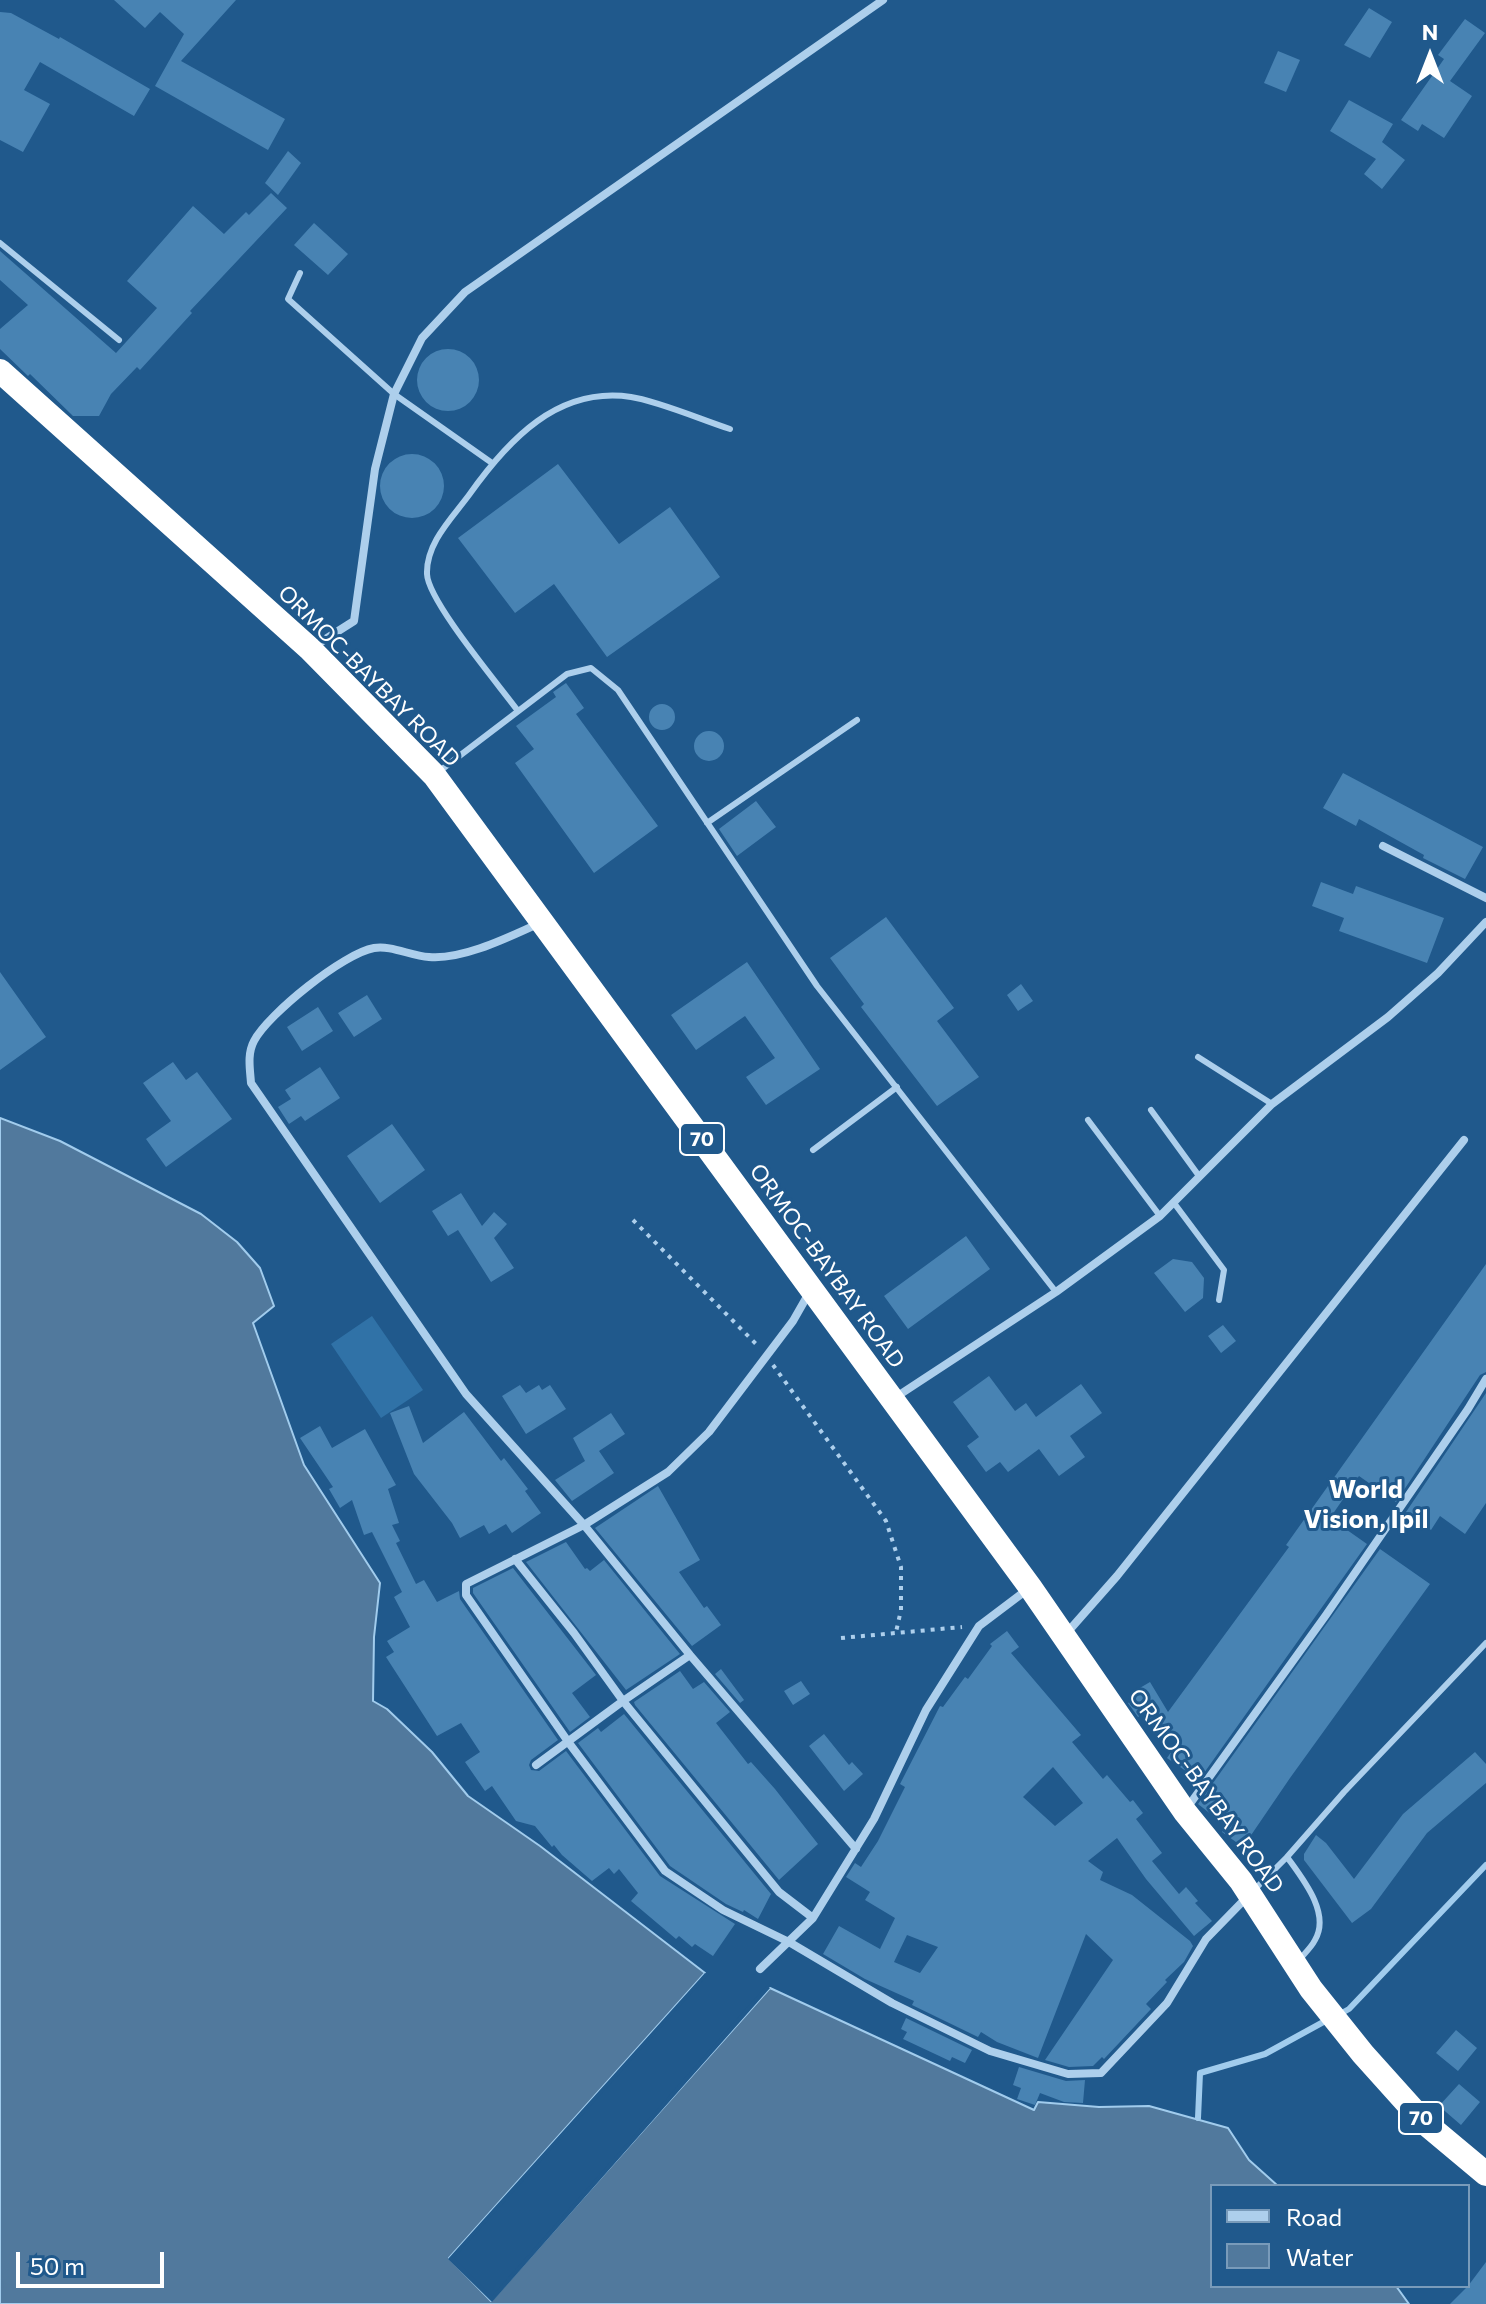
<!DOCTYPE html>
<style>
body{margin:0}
#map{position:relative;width:1486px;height:2304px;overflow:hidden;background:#20598c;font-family:Commissioner,sans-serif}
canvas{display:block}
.legend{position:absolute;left:1210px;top:2184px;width:260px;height:104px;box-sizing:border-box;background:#20598c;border:2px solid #799bba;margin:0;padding:10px 14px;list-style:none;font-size:24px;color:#fff}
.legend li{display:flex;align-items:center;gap:16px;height:40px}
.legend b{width:40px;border:2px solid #799bba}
.north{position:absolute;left:1390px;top:16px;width:80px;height:80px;-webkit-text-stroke:6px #20598c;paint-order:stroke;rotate:0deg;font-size:22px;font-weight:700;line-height:32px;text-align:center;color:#fff}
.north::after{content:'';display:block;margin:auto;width:28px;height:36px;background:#fff;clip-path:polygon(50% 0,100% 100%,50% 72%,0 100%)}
.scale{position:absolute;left:16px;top:2252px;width:148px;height:36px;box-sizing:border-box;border:4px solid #fff;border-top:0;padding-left:10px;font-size:24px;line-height:28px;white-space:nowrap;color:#fff;-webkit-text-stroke:6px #20598c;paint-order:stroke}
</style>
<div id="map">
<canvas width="1486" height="2304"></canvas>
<ul class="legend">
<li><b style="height:10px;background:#adcfec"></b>Road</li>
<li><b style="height:22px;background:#51799d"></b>Water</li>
</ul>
<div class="north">N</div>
<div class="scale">50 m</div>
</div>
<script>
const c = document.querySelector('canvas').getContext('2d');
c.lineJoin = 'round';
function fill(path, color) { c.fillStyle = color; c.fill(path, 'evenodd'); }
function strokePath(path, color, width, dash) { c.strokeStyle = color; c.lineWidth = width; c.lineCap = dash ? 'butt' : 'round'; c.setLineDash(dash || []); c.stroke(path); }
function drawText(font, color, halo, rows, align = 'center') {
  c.font = font + ' Commissioner,sans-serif'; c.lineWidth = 6; c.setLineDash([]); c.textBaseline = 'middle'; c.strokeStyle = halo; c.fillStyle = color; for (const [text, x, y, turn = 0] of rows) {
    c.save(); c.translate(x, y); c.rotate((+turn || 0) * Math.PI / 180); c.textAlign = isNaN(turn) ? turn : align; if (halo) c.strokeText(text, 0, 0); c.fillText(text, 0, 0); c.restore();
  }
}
const green = new Path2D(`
 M372,1316L423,1390L381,1418L331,1344Z`);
const water = new Path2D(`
 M0,1118L60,1141L201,1214L237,1242L260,1268L274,1306L253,1323L304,1465L380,1583L374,1637L373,1701L387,1709L432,1752L468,1796L540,1846L705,1973L449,2258L491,2301L770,1988L1034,2110L1038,2102L1099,2107L1149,2106L1228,2128L1249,2160L1278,2186H1212V2286H1396L1409,2304H0Z`);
const pier = new Path2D(`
 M705,1973L709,1974L454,2258L492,2296L766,1986L770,1988L492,2302L448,2259Z`);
const stream = new Path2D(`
 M1340,2014L1349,2009L1486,1865
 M1198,2118L1200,2073L1265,2054L1327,2020`);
const building = new Path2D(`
 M114,0H236L181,61L285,119L268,150L155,86L184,34L160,12L145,28Z
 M1369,8L1392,22L1370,58L1344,45Z
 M0,12L11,13L59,39L60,37L150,89L134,116L40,62L24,90L50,104L23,152L0,140Z
 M1465,19L1485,33L1450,81L1472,96L1444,138L1422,124L1418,131L1401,120L1444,59L1438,55Z
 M1278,51L1300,60L1286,92L1264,83Z
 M1349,100L1393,124L1382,142L1405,160L1382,189L1364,174L1376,159L1330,131Z
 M288,151L301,163L278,195L265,183Z
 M271,193L287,208L190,311L192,313L140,370L137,367L111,394L99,416H73L30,374L28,376L0,349V329L28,305L0,280V251L116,353L157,308L127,281L193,206L224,234L246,212L249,215Z
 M314,223L348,254L328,275L294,245Z
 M417 380a31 31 0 1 1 62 0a31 31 0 1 1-62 0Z
 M380 486a32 32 0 1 1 64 0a32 32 0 1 1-64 0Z
 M558,464L619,544L670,507L720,577L607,657L554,584L515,613L458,538Z
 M566,683L584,708L576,714L658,826L594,873L515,763L534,749L516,726L556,697L553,692Z
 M649 717a13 13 0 1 1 26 0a13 13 0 1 1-26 0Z
 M694 746a15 15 0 1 1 30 0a15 15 0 1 1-30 0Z
 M1343,773L1483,847L1465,879L1423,858L1424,855L1359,819L1356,826L1323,808Z
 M756,801L776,827L737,856L719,829Z
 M1321,882L1353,894L1356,886L1444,918L1427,963L1339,931L1344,918L1312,906Z
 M886,917L954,1008L937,1021L979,1077L937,1106L861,1007L864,1004L830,958Z
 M747,962L820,1069L766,1105L746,1077L775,1058L745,1016L696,1050L671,1015Z
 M0,972L46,1037L0,1070Z
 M1021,984L1033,1001L1018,1011L1007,995Z
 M367,995L382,1019L354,1037L338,1013Z
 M318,1007L333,1031L302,1051L287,1027Z
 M173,1062L186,1080L197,1072L232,1119L166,1167L146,1139L171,1121L143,1083Z
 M320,1067L340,1098L305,1121L301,1116L289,1124L278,1107L291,1099L285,1090Z
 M392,1124L425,1170L380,1203L347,1156Z
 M461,1193L482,1226L494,1212L507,1224L494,1238L514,1268L491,1282L458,1230L448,1236L432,1211Z
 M966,1236L990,1269L908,1329L884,1296Z
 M1173,1259L1192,1262L1204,1278L1203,1298L1185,1312L1154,1273Z
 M1486,1264V1372L1480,1375L1396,1502L1359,1476L1330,1518L1367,1544L1199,1780L1167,1758L1178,1742L1150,1722L1145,1712L1138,1717L1128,1703L1136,1699L1133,1692L1150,1682L1168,1712L1289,1547L1286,1545Z
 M1223,1325L1236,1341L1221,1353L1208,1336Z
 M989,1376L1015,1411L1026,1403L1036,1417L1081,1384L1102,1413L1070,1436L1085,1457L1059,1476L1039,1449L1008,1472L1000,1462L986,1472L967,1446L979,1437L953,1402Z
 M520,1385L526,1393L539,1385L542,1390L550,1385L566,1409L526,1434L502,1396Z
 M1486,1393V1503L1465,1534L1440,1516L1431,1530L1406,1512Z
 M409,1406L423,1443L464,1412L501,1461L504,1458L528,1489L525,1491L541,1513L512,1533L506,1524L489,1534L484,1525L460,1538L452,1523L414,1474L390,1413Z
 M611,1413L625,1434L599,1451L614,1473L572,1501L555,1480L585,1461L573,1438Z
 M320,1426L332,1448L365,1429L396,1485L388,1489L399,1523L392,1525L400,1541L396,1543L416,1584L424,1580L437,1602L459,1591L460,1599L558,1740L531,1760L529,1765L531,1770L539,1771L566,1751L660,1876L735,1924L713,1956L695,1944L692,1947L679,1936L676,1939L631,1901L638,1893L619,1869L614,1874L609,1868L592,1881L562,1855L554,1845L552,1847L535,1826L516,1821L492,1786L485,1791L465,1762L480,1752L461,1723L437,1736L386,1657L394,1652L387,1641L410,1627L394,1597L402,1592L372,1532L364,1535L352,1500L340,1508L329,1489L333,1487L300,1438Z
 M658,1486L700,1560L679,1572L704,1608L707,1606L721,1625L692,1646L595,1528Z
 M566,1542L585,1569L587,1568L590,1571L604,1560L680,1654L626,1690L526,1562Z
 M1380,1549L1430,1584L1290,1778L1243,1847L1222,1832L1226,1826L1198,1804Z
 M513,1568L596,1675L572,1693L590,1717L570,1732L473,1593V1588Z
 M1007,1631L1019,1647L1011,1653L1081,1735L1072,1742L1103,1779L1107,1775L1130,1802L1133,1800L1143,1813L1136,1819L1162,1853L1152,1861L1179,1894L1186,1887L1198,1901L1195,1903L1212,1921L1194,1936L1146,1879L1117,1838L1088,1861L1103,1872L1100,1880L1132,1895L1190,1941L1193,1946L1184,1962L1165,1980L1167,1982L1146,2004L1151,2009L1104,2059L1102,2057L1093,2066L1069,2067L1045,2060L1113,1960L1086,1934L1038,2058L997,2042L981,2032L978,2037L912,2005L914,2001L865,1979L823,1954L839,1926L880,1949L895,1918L865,1900L870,1892L846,1877L855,1863L861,1867L878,1841L905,1787L900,1784L940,1706L943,1707L965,1677L968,1679L992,1646L990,1644ZM1053,1767L1083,1803L1055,1826L1023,1797ZM907,1935L938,1947L920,1973L894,1962Z
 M721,1669L744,1700L740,1703L715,1674Z
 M680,1671L693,1689L704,1682L730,1712L716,1723L748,1764L751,1762L775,1789L818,1844L779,1880L635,1705L634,1702Z
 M801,1681L810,1694L793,1705L784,1691Z
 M624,1714L771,1894L758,1919L744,1910L743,1912L726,1904L670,1866L578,1743L598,1728L601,1732Z
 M824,1734L849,1765L852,1762L863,1774L844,1791L809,1746Z
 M1475,1752L1486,1764V1783L1427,1833L1371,1909L1352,1923L1304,1860V1854L1316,1835L1326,1843L1354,1879L1403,1814Z
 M906,2018L972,2050L965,2063L952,2057L950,2061L903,2039L907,2032L901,2029Z
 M1456,2030L1477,2048L1458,2071L1436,2053Z
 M1019,2067L1066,2081L1085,2080L1083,2103L1064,2102L1040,2093L1035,2105L1017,2099L1021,2088L1013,2085Z
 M1459,2084L1480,2102L1461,2125L1439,2106Z
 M1486,2262V2304H1450L1468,2286Z`);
const path = new Path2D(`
 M633,1220L758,1346
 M773,1365L886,1521L901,1567V1610L896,1632
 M841,1638L962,1627`);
const lane = new Path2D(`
 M0,243L119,340
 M300,273L288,299L394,394L492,463
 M518,711C499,685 428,601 427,574C426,543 452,518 469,495C508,440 558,386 631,397C658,401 702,420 730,429
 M437,773L567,674L591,668L618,690L817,986L1056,1292
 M707,823L857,720
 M1198,1057L1272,1104
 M1151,1110L1199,1176
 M1088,1120L1160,1216
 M813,1150L897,1087
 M1174,1203L1224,1270L1219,1300
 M1287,1857L1344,1792L1486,1643
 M1255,1889L1287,1857C1302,1878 1331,1913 1315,1940C1311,1948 1304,1954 1298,1961`);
const street = new Path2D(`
 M313,647L354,621L375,469L394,394L422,338L465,292L883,0
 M1383,846L1486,898
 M540,923C509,937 463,960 429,957C411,956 391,945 374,948C344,953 268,1014 254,1041C247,1054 250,1069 251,1083L466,1394L584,1525L690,1655L856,1849
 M809,1293L793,1321L709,1432L668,1472L584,1525L466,1584V1595L569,1743L665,1871L723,1910L789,1942L892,2003L990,2051L1068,2074L1101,2073L1167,2003L1206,1939L1246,1898
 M896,1397L1056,1292L1160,1216L1272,1104L1388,1017L1438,973L1486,922
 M515,1559L574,1633L623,1701L779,1892L813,1918
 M1065,1635L1117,1576L1464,1140
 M536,1765L623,1701L690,1655
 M1187,1808L1326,1615L1468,1409L1486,1379
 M760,1969L813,1918L874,1819L926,1710L979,1626L1028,1589`);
const highway = new Path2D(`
 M0,371L310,649L434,775L1030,1587L1185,1812L1241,1881L1311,1989L1363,2054L1425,2123L1486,2174`);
const shields = [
 [702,1139,44],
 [1421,2118,44]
];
const shieldNames = [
 ["70",702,1139],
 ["70",1421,2118]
];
const streetNames = [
 ["ORMOC-BAYBAY ROAD",369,676,45],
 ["ORMOC-BAYBAY ROAD",827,1266,54],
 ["ORMOC-BAYBAY ROAD",1206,1791,54]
];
const quarterNames = [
 ["World",1366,1489],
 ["Vision, Ipil",1366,1519]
];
fill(green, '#3072a7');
fill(water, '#51799d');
strokePath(water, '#a1cced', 2);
fill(pier, '#20598c');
strokePath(stream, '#a1cced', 6);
fill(building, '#4883b3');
strokePath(path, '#adcfec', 4, [4, 6]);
strokePath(lane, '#adcfec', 6);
strokePath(street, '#adcfec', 8);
strokePath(highway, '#fff', 24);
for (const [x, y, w] of shields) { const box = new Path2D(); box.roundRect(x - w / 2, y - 16, w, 32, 6); c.fillStyle = '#20598c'; c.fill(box); strokePath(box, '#fff', 2); }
drawText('bold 20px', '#fff', null, shieldNames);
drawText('22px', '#fff', '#20598c', streetNames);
drawText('bold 26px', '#fff', '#20598c', quarterNames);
</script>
